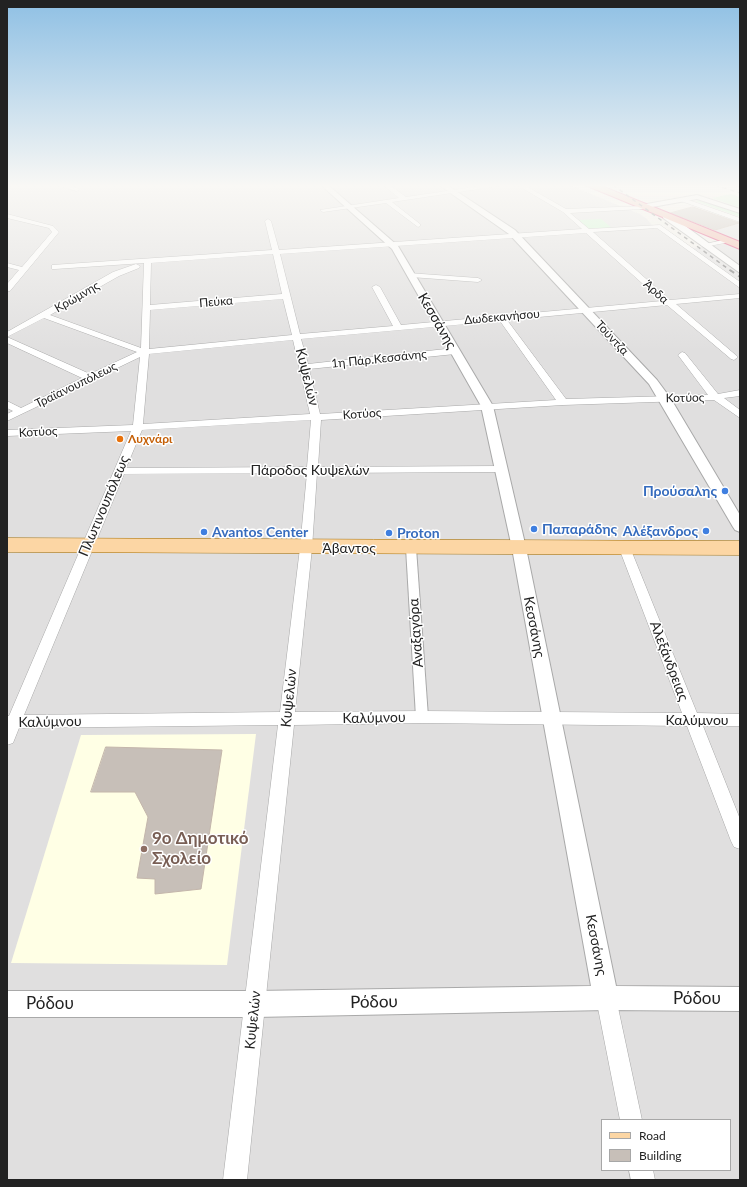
<!DOCTYPE html>
<meta charset="utf-8">
<style>
body{margin:0}
#map{position:relative;width:747px;height:1187px;overflow:hidden;background:#f2efe9;font-family:Lato,sans-serif}
canvas{display:block}
.frame{position:absolute;inset:0;border:8px solid #222;pointer-events:none}
.legend{position:absolute;left:601px;top:1119px;width:130px;height:52px;box-sizing:border-box;background:#fff;border:1px solid #a7a7a7;margin:0;padding:5px 7px;list-style:none;font-size:12px;color:#222}
.legend li{display:flex;align-items:center;gap:8px;height:20px}
.legend b{width:20px;border:1px solid #a7a7a7}
</style>
<div id="map">
<canvas width="747" height="1187"></canvas>
<div class="frame"></div>
<ul class="legend">
<li><b style="height:5px;background:#fcd6a4"></b>Road</li>
<li><b style="height:11px;background:#c7bfb8"></b>Building</li>
</ul>
</div>
<script>
const c = document.querySelector('canvas').getContext('2d');
c.lineJoin = 'round';
function fill(path, color) { c.fillStyle = color; c.fill(path, 'evenodd'); }
function strokePath(path, color, width, dash) { c.strokeStyle = color; c.lineWidth = width; c.lineCap = dash ? 'butt' : 'round'; c.setLineDash(dash || []); c.stroke(path); }
function drawText(font, color, halo, rows, align = 'center') {
  c.font = font + ' Lato,sans-serif'; c.lineWidth = 3; c.setLineDash([]); c.textBaseline = 'middle'; c.strokeStyle = halo; c.fillStyle = color; for (const [text, x, y, turn = 0] of rows) {
    c.save(); c.translate(x, y); c.rotate((+turn || 0) * Math.PI / 180); c.textAlign = isNaN(turn) ? turn : align; if (halo) c.strokeText(text, 0, 0); c.fillText(text, 0, 0); c.restore();
  }
}
const residential = new Path2D(`
 M7,185H569L640,214L647,219L655,229H660L687,249L740,242V1180H7ZM602,1120H730V1170H602Z
 M740,223V241L712,231Z`);
const education = new Path2D(`
 M256,734L227,965L11,963L81,735Z`);
const park = new Path2D(`
 M731,194L740,197V208L712,198Z
 M701,200L740,214V217L695,201Z
 M601,219L612,228L589,229L578,220Z`);
const building = new Path2D(`
 M693,207L739,223L715,230L671,213Z
 M106,747L222,750L201,889L155,894V879L137,878L148,817L135,792H91Z`);
const pedestrian = new Path2D(`
 M411,545L416,548L428,717L426,720L422,722L418,720L416,717L406,548Z`);
const minor = new Path2D(`
 M56,185H68L80,189L77,191Z
 M383,185H390L406,197L488,185H505L392,202L420,224V226L418,227L386,203L323,212L320,210L399,198Z
 M517,185H524L566,209L643,206V208L641,209L570,213L589,229L660,225L740,282V288L657,228L593,232L670,300L740,294V298L676,304L738,357L734,360L731,359L667,305L507,320L566,399L708,395L678,355L682,352L685,353L718,394L740,390V396L724,398L740,410V418L714,400L563,405L321,420L318,467L501,466L506,469L501,472L317,473L312,548L295,712L422,711L682,713L619,548L621,545H629L697,713L740,714V726H703L740,819V849L734,847L731,841L687,726L422,723L294,725L247,1180H223L278,725L19,728L13,743L7,745V716H9L131,431L7,436V430L133,425L140,357L7,421V414L13,411L7,408V401L21,408L82,378L7,343V332L113,272L136,264L140,266L139,268L119,276L50,315L141,348L144,263L55,269H52V265L272,250L265,221L268,219L271,221L279,250L582,229L563,212ZM586,233L662,301L401,325L380,287L376,285L372,287L393,326L300,334L280,254ZM273,254L282,294L150,305L151,263ZM283,299L292,335L149,349L150,310ZM44,318L137,352L90,374L7,337ZM500,321L556,400L320,414L309,369L455,354L459,351L455,348L308,364L301,339ZM293,340L310,414L143,424L149,354ZM311,420L307,467L126,468L142,430ZM307,473L300,548L280,712L24,715L124,474Z
 M683,198L740,218V222L681,201V199Z
 M7,214L53,226L59,232L10,291H7V284L19,270L7,267V263L22,267L52,232L49,228L7,218Z
 M728,239L730,240V242L704,247L701,245Z
 M408,273L478,278L482,280L478,282L411,277L407,275Z
 M606,988L613,991L616,998L642,1120H620L596,998L599,991Z
 M629,1170H653L655,1180H631Z`);
const tertiary = new Path2D(`
 M321,185H328L398,246L493,406L526,548L616,986L740,987V1011L606,1010L255,1017H7V991H255L591,986L512,548L481,406L392,249Z
 M439,185H447L515,230L657,380L671,399L740,515V532L735,530L733,527L649,384L509,234Z
 M697,195L740,209V213L697,199L641,209L637,207L641,205Z
 M663,214H669L740,266V273L663,218Z`);
const primary = new Path2D(`
 M7,538L740,541V555L7,552Z`);
const trunk = new Path2D(`
 M585,185H599L740,242V249Z`);
const railFar1 = new Path2D(`
 M613,185L731,271
 M715,185L740,193
 M735,185L740,187`);
const rail = new Path2D(`
 M730,270L740,277`);
const markers = [
 [120,439,4,"#e8710a"],
 [725,491,4,"#3f7fe0"],
 [534,529,4,"#3f7fe0"],
 [706,531,4,"#3f7fe0"],
 [204,532,4,"#3f7fe0"],
 [389,533,4,"#3f7fe0"],
 [144,849,4,"#8d6e63"]
];
const farStreetnames = [
 ["Άρδα",656,292,42],
 ["Κρώμνης",77,297,-30],
 ["Πεύκα",216,302,-5],
 ["Δωδεκανήσου",502,317,-5],
 ["Τούντζα",612,338,47],
 ["1η Πάρ.Κεσσάνης",379,359,-6],
 ["Τραϊανουπόλεως",76,385,-26],
 ["Κοτύος",685,398,-1],
 ["Κοτύος",362,414,-4],
 ["Κοτύος",38,432,-3]
];
const farFoodnames = [
 ["Λυχνάρι",128,439]
];
const streetNames = [
 ["Κεσσάνης",437,321,60],
 ["Κυψελών",307,377,76],
 ["Πάροδος Κυψελών",310,470],
 ["Πλωτινουπόλεως",104,506,-67],
 ["Άβαντος",349,548],
 ["Κεσσάνης",534,627,79],
 ["Αναξαγόρα",416,633,-94],
 ["Αλεξάνδρειας",669,661,69],
 ["Κυψελών",289,698,-84],
 ["Καλύμνου",374,718,-1],
 ["Καλύμνου",697,720],
 ["Καλύμνου",50,722,-1],
 ["Κεσσάνης",596,945,79],
 ["Κυψελών",253,1020,-84]
];
const shopNames = [
 ["Προύσαλης",717,491,"right"],
 ["Παπαράδης",542,529],
 ["Αλέξανδρος",698,531,"right"],
 ["Avantos Center",212,532],
 ["Proton",397,533]
];
const nearEducationnames = [
 ["9ο Δημοτικό",152,839],
 ["Σχολείο",152,859]
];
const nearStreetnames = [
 ["Ρόδου",697,999],
 ["Ρόδου",374,1002,-1],
 ["Ρόδου",50,1004]
];
fill(residential, '#e0dfdf');
fill(education, '#ffffe5');
fill(park, '#c8facc');
fill(building, '#c7bfb8');
strokePath(building, '#c4b6ab', 1);
strokePath(pedestrian, '#a9a9a9', 2);
strokePath(minor, '#a9a9a9', 1);
strokePath(tertiary, '#a9a9a9', 2);
strokePath(primary, '#a06b00', 1);
strokePath(trunk, '#dc2a67', 2);
fill(pedestrian, '#fff');
fill(minor, '#fff');
fill(tertiary, '#fff');
fill(primary, '#fcd6a4');
fill(trunk, '#f2b4a3');
strokePath(railFar1, '#707070', 1.5, [4, 4]);
strokePath(rail, '#707070', 2, [5, 5]);
const sky = c.createLinearGradient(0, 0, 0, 351);
sky.addColorStop(0, '#8fc0e4');
sky.addColorStop(0.53, '#f9f8f5');
sky.addColorStop(1, '#f9f8f500');
c.fillStyle = sky;
c.fillRect(0, 0, 747, 351);
for (const [x, y, r, color] of markers) { const dot = new Path2D(); dot.arc(x, y, r, 0, 2 * Math.PI); c.fillStyle = color; c.fill(dot); strokePath(dot, '#fff', 1.5); }
drawText('12px', '#222', '#fff', farStreetnames);
drawText('bold 12px', '#c56008', '#fff', farFoodnames, 'left');
drawText('14px', '#222', '#fff', streetNames);
drawText('bold 14px', '#366cbe', '#fff', shopNames, 'left');
drawText('bold 17px', '#785e54', '#fff', nearEducationnames, 'left');
drawText('17px', '#222', '#fff', nearStreetnames);
</script>
